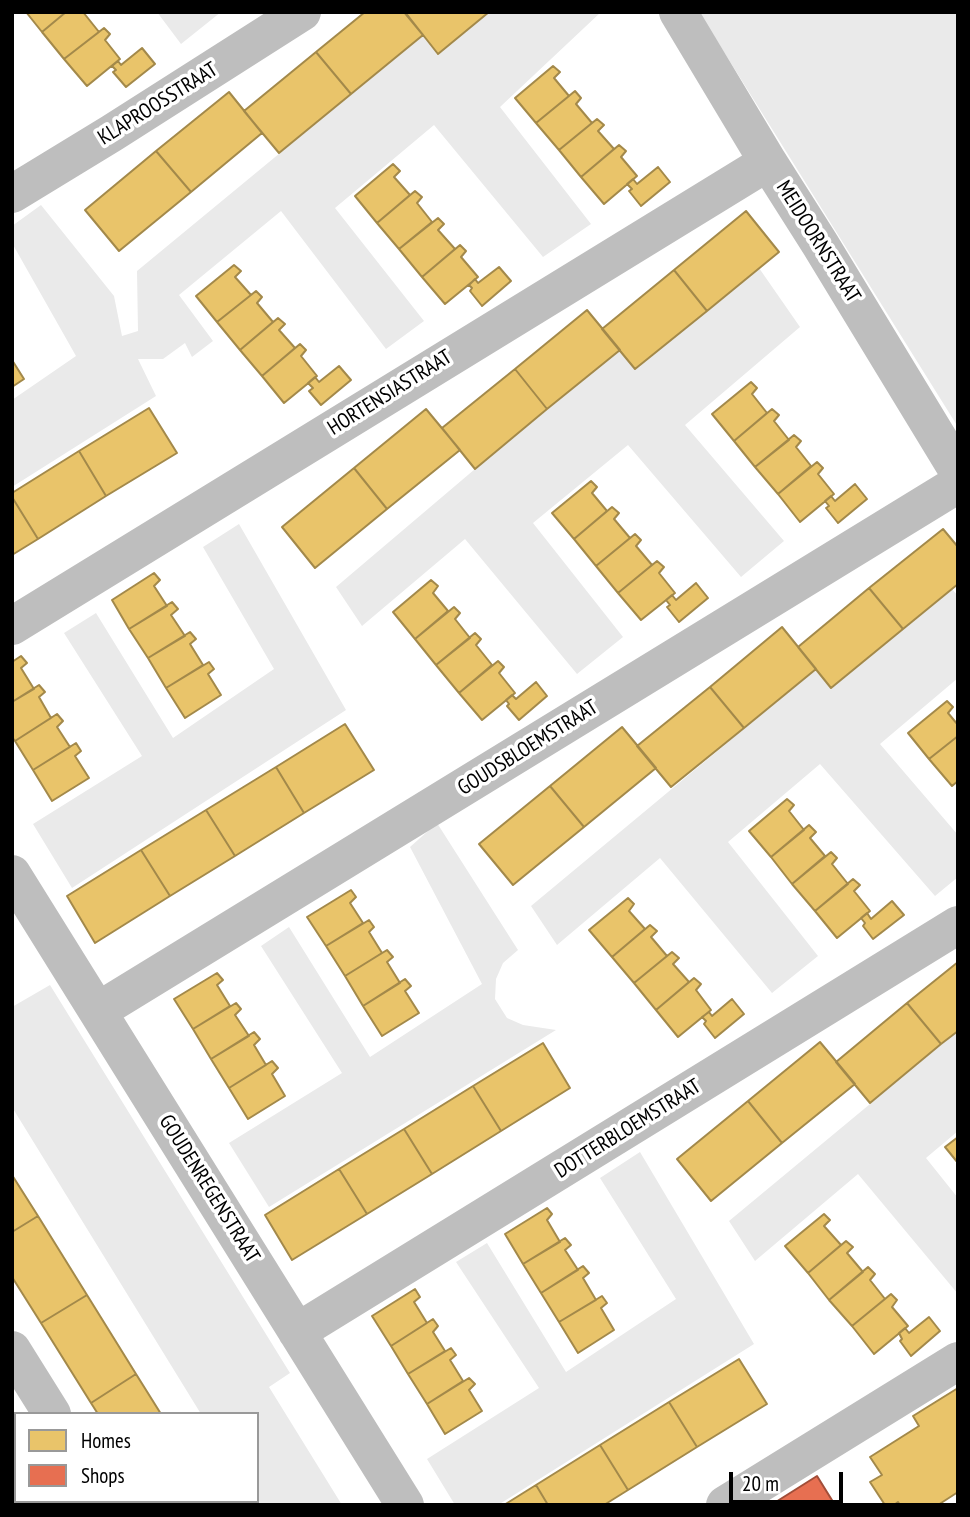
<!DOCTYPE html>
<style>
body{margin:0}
#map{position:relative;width:970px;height:1517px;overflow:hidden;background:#fff;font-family:"PT Sans Narrow",sans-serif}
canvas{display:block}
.frame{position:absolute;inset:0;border:14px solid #000;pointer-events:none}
.legend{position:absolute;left:14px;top:1412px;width:245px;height:91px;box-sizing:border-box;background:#fff;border:2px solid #999;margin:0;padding:9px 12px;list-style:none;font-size:21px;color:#000}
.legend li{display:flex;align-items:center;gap:14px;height:35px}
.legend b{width:35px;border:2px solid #999}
.scale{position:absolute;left:729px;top:1472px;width:114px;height:32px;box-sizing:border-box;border:4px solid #000;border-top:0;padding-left:9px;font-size:21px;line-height:24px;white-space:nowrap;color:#000;-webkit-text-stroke:5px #fff;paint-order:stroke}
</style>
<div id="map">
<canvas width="970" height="1517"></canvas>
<div class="frame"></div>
<ul class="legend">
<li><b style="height:19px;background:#e9c46a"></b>Homes</li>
<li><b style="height:19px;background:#e76f51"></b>Shops</li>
</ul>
<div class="scale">20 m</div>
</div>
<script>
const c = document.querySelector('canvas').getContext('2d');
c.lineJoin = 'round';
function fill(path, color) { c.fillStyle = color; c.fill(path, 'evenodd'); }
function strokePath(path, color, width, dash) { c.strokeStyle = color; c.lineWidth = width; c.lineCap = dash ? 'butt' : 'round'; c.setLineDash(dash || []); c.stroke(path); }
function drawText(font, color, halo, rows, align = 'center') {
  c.font = font + ' "PT Sans Narrow",sans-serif'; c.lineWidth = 7; c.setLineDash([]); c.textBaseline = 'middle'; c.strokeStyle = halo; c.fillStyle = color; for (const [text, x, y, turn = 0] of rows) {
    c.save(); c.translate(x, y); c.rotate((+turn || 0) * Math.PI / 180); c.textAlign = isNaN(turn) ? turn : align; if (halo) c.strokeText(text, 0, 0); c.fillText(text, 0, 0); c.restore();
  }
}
const green = new Path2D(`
 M157,12H221L181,44Z
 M489,12H601L500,107L591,224L543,257L434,125L335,208L424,321L386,349L281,211L179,295L213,341L192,357L185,343L163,359H138L156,396L12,487V400L76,356L12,243V226L41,205L114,296L122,336L138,331L137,271L423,35L438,54Z
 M699,12H958V427Z
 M759,268L800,327L685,425L784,541L741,577L628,445L533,523L623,637L577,674L465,539L362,626L336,587L475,469L620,350L636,369Z
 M239,524L346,710L72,888L33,824L142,756L64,633L96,613L173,738L274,669L203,547Z
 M952,589L958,596V678L880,744L958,835V877L935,896L820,764L728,842L818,956L772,993L660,858L557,945L531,906L816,669L831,687Z
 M437,823L518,950L503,963L496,979L495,999L507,1018L523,1025L556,1030L269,1207L229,1143L342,1073L261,946L289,927L370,1057L482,984L410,847Z
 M50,985L290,1373L269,1387L342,1505H258L255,1501H257V1414H201L12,1107V1007Z
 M958,1031V1131L926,1158L958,1198V1294L858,1174L755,1261L729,1221Z
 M640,1152L754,1344L498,1505H455L427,1459L539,1388L456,1262L487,1243L566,1372L676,1299L600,1178Z`);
const homes = new Path2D(`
 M26,12H66L42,32Z
 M66,12H83L99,32L64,59L42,32Z
 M365,12H404L423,35L351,94L316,52Z
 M405,12H489L438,54Z
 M104,28L110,34L105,40L120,59L87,86L64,59Z
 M142,48L155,64L126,87L113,72L116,70L112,66L118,61L121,65Z
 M316,52L351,94L279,153L244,111Z
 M553,66L560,72L554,78L569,96L536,123L515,98Z
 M575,91L581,98L576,104L592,123L559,150L536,123Z
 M229,92L262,133L191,192L156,151Z
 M597,119L604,125L598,131L614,149L581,177L559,150Z
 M619,145L626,151L621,157L637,176L604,204L581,177Z
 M156,151L191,192L119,251L85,210Z
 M393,164L400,171L394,177L410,195L377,223L355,196Z
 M658,167L670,182L641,206L629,191L632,189L627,184L633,179L637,184Z
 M415,191L422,197L417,203L432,222L399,249L377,223Z
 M746,211L779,252L707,311L674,270Z
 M438,218L444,224L438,230L455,249L422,277L399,249Z
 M460,245L466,251L461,257L478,277L445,304L422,277Z
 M234,265L241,271L235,277L251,295L217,322L196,296Z
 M499,267L511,281L482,306L470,291L472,288L469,285L475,279L478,283Z
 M674,270L707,311L635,369L602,329Z
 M256,291L262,297L257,303L273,322L240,350L217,322Z
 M587,310L620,350L547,409L515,369Z
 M278,318L285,324L279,330L295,348L262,376L240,350Z
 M300,344L306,350L301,356L317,376L284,403L262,376Z
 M12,360L24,379L12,387Z
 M339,366L351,380L321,405L309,391L313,388L308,383L315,377L319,382Z
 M515,369L547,409L475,469L442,428Z
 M751,382L757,388L752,394L767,413L734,441L712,414Z
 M149,408L177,453L106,496L79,451Z
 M426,409L460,450L387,509L354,468Z
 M772,409L779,415L774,421L789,440L755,467L734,441Z
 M794,435L801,441L796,447L811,466L778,494L755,467Z
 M79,451L106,496L38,539L12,497V493Z
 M817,462L823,468L818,474L834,494L800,522L778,494Z
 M354,468L387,509L315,568L282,527Z
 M591,481L597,487L592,493L607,511L574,539L552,513Z
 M855,484L867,499L838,523L826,508L829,506L825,501L831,496L835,501Z
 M12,497L38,539L12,555Z
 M612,507L619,513L614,519L630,538L596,566L574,539Z
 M943,529L958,547V584L903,629L869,588Z
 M635,534L641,540L636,546L652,565L618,593L596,566Z
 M657,561L664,567L659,573L675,593L641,620L618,593Z
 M154,573L160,580L154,586L167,606L129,629L112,600Z
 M431,580L438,586L433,593L448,611L415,639L393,612Z
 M696,583L708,598L679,622L667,607L670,605L666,600L672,595L676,600Z
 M869,588L903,629L831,688L798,647Z
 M172,602L178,609L171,615L185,636L148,658L129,629Z
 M454,607L460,613L455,619L470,638L436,665L415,639Z
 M782,627L816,669L744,728L710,687Z
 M190,632L196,639L190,644L203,665L166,688L148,658Z
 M475,633L481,639L476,645L492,665L459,693L436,665Z
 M21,656L27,663L21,668L34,689L12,702V662Z
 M498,661L504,667L499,673L515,693L482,720L459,693Z
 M209,662L214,669L208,674L221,695L185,718L166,688Z
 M536,682L547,696L519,720L507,706L509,704L506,700L512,695L516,699Z
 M39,685L45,692L39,697L51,718L15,741L12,737V702Z
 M710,687L744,728L671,787L637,746Z
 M947,701L953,707L948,713L958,725V736L929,759L908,733Z
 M57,714L63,721L57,727L70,747L33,770L15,741Z
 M345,724L374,770L304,813L276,767Z
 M622,727L656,768L584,827L550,786Z
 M958,736V781L952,786L929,759Z
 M76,743L81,751L75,756L89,778L52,801L33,770Z
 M276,767L304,813L235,856L206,810Z
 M550,786L584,827L513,885L479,844Z
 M787,799L794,805L789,811L804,830L771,857L749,831Z
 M206,810L235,856L170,896L141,850Z
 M809,825L816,832L810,838L825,856L792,884L771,857Z
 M141,850L170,896L95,943L67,896Z
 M831,852L837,858L832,864L848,884L815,911L792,884Z
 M853,879L860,885L854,891L870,911L837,938L815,911Z
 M351,890L356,897L350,903L363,923L326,946L307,917Z
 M628,898L634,904L629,911L645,929L612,957L589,930Z
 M892,901L904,915L873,939L863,926L865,923L861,918L867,913L871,919Z
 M369,920L374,927L369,932L382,953L345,976L326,946Z
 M650,925L657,931L651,937L667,956L634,983L612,957Z
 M387,950L393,957L387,962L400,983L363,1006L345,976Z
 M672,952L679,958L673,964L689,982L656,1010L634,983Z
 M958,962V1031L941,1044L907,1003Z
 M217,973L223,980L217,985L230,1006L193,1029L174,999Z
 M694,978L701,984L696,990L711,1010L678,1037L656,1010Z
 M405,979L411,986L405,991L419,1013L382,1036L363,1006Z
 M732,999L744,1014L715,1038L704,1024L706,1021L702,1017L709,1012L712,1016Z
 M236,1003L241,1009L235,1015L249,1036L211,1059L193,1029Z
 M907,1003L941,1044L870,1103L836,1062Z
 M254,1032L260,1039L254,1045L266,1065L229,1088L211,1059Z
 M820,1042L855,1084L782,1143L748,1101Z
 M543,1043L570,1088L501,1131L473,1086Z
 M272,1061L278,1068L272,1074L285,1096L248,1119L229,1088Z
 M473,1086L501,1131L432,1174L404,1129Z
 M748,1101L782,1143L711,1201L677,1159Z
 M404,1129L432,1174L367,1214L339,1169Z
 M958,1137V1163L945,1147Z
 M339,1169L367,1214L292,1260L265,1215Z
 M12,1175L38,1216L12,1232Z
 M547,1208L552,1214L547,1220L560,1242L523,1264L505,1234Z
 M824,1214L830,1220L824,1226L841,1245L808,1273L785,1246Z
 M38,1216L87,1295L41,1323L12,1277V1232Z
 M565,1238L571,1245L565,1250L578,1270L541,1293L523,1264Z
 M846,1241L853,1247L847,1253L863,1272L829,1300L808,1273Z
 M583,1266L589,1273L583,1278L596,1300L559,1322L541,1293Z
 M868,1267L875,1274L870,1280L885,1299L852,1326L829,1300Z
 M415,1289L420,1297L414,1302L427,1323L391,1346L372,1316Z
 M891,1294L897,1300L892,1307L908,1326L874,1354L852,1326Z
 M87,1295L136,1374L91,1403L41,1323Z
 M602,1296L607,1303L601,1308L614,1330L578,1353L559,1322Z
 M929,1317L940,1331L911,1356L900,1341L902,1339L899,1333L905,1328L909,1333Z
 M433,1319L438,1326L433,1332L445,1351L408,1374L391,1346Z
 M451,1348L456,1355L450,1360L463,1381L427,1404L408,1374Z
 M739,1359L767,1404L697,1447L669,1402Z
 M136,1374L161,1414H98L91,1403Z
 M469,1378L475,1384L469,1390L482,1411L445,1434L427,1404Z
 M958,1388V1492L938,1505H900L898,1502L894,1505H885L870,1482L882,1475L870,1457L919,1426L913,1416Z
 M669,1402L697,1447L628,1490L600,1445Z
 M600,1445L628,1490L604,1505H548L536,1485Z
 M536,1485L548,1505H504Z
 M16,1492V1501H24L26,1505H12V1494Z
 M152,1501H215L218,1505H155Z`);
const shops = new Path2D(`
 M817,1476L835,1505H771Z`);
const minor = new Path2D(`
 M678,12L768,162L820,244L958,471
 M12,194L112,133L302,12
 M12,626L768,162
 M12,874L405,1505
 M98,1011L958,484
 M297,1332L958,925
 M12,1350L52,1414
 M108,1501L110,1505
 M725,1505L958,1361`);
const streetNames = [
 ["KLAPROOSSTRAAT",158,104,-32],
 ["MEIDOORNSTRAAT",818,242,58],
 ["HORTENSIASTRAAT",390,393,-32],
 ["GOUDSBLOEMSTRAAT",528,748,-32],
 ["DOTTERBLOEMSTRAAT",628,1129,-32],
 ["GOUDENREGENSTRAAT",209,1189,58]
];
fill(green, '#eaeaea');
fill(homes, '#e9c46a');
strokePath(homes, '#a3894a', 2);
fill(shops, '#e76f51');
strokePath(shops, '#a24e39', 2);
strokePath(minor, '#bebebe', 38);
drawText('21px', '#000', '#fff', streetNames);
</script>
